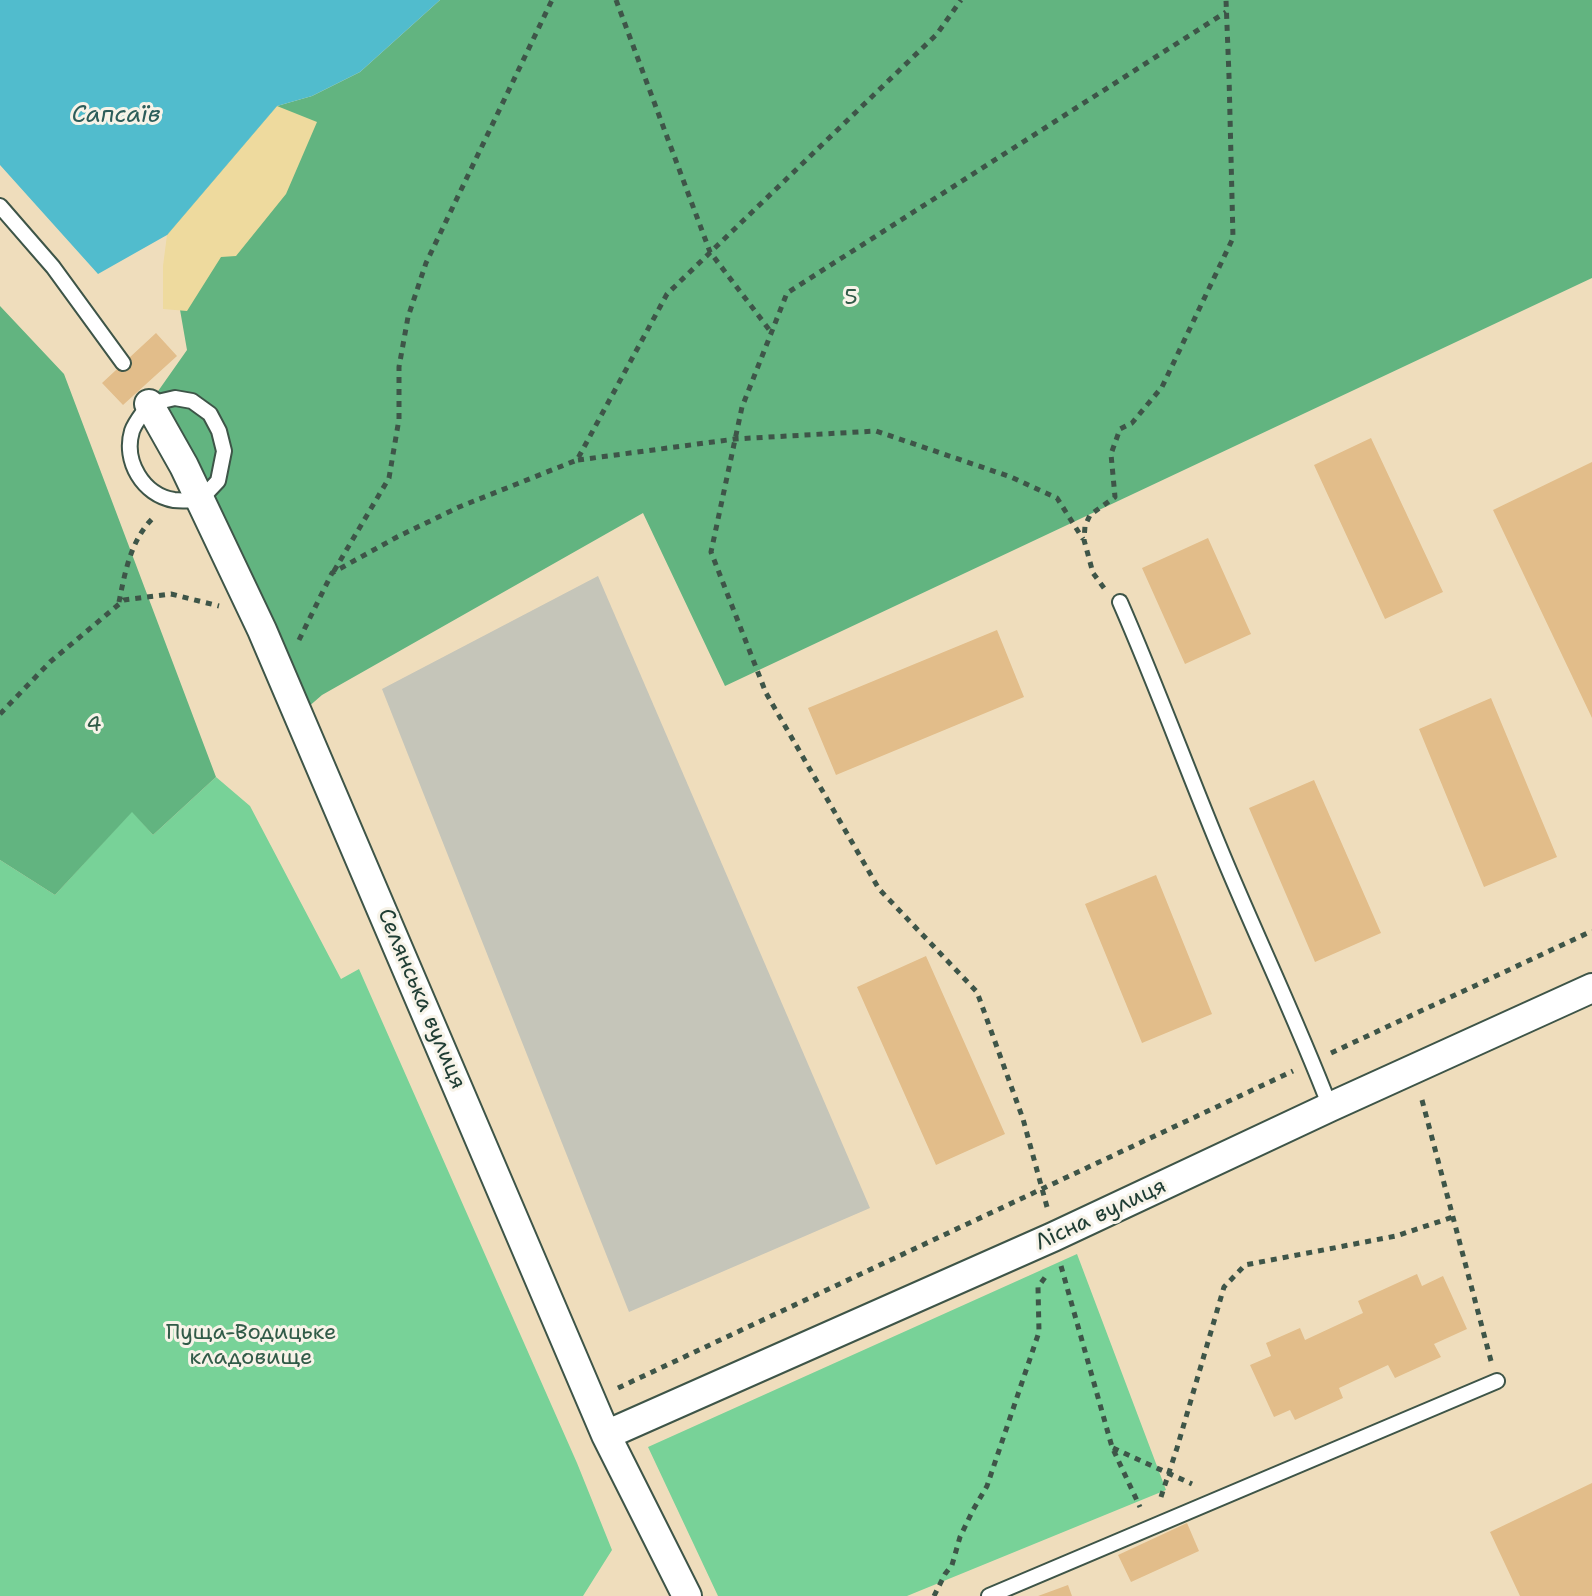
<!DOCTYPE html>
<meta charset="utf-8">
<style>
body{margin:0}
canvas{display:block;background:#efddbc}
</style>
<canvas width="1592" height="1596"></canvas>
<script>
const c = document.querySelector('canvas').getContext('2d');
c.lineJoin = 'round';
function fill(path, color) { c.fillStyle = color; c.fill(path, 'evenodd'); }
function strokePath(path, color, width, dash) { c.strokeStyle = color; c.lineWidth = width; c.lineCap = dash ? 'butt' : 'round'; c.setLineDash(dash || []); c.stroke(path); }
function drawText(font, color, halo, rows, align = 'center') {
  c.font = font + ' "Shantell Sans",sans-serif'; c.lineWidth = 6; c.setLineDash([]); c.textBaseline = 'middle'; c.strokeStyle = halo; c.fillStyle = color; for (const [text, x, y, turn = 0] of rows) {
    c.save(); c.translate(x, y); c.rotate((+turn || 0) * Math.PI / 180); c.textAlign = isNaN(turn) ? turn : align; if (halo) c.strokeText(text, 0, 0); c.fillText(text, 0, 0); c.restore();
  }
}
const industrial = new Path2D(`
 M598,576L870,1208L629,1312L382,689Z`);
const green = new Path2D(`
 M216,777L250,806L341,979L359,969L577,1463L612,1550L583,1596H0V860L55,895L132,811L153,835Z
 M1077,1254L1166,1490L907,1596H718L648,1447Z`);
const forest = new Path2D(`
 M440,0H1592V278L725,686L643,513L322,695L299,715L149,404L187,350L167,235L277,106L312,96L360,72Z
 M0,306L64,374L216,777L153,835L132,812L55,895L0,860Z`);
const sand = new Path2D(`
 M277,106L317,122L286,194L236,256L221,257L187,311L163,309V266L167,235Z`);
const water = new Path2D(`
 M0,0H440L360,72L312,96L277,106L167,235L98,274L0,165Z`);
const building = new Path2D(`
 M156,333L177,356L123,405L102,383Z
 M1371,438L1443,592L1385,619L1314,465Z
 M1592,462V718L1493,510Z
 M1208,538L1251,634L1185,664L1142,568Z
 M997,630L1024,697L836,775L808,708Z
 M1491,698L1557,857L1484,887L1419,729Z
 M1314,780L1381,933L1315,962L1249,808Z
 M1156,875L1212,1014L1142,1043L1085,904Z
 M926,956L1005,1134L936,1165L857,987Z
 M1417,1274L1422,1286L1443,1276L1467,1329L1434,1344L1441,1357L1395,1378L1388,1365L1339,1388L1343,1398L1295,1420L1290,1410L1274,1417L1250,1365L1271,1356L1266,1343L1300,1328L1305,1340L1363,1313L1358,1301Z
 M1592,1483V1596H1520L1490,1532Z
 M1187,1523L1199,1551L1131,1582L1118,1555Z
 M1068,1585L1072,1596H1038Z`);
const path = new Path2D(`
 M616,0L710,252L771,332
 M578,460L735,439L876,431L1011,477L1057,498L1083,539
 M334,571L389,478L399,419V367L408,317L426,263L552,0
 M1104,588L1093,573L1084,540L1085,526L1090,515L1115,497L1111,454L1120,429L1132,423L1162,387L1233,238L1229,76L1226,0
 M119,602C125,572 131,539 154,517
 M299,640L332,573L397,537L459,507L577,460L667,294L937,34L961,0
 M0,714L50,662L124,600L171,594L219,606
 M1331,1053L1592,931
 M1422,1100L1491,1361
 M1047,1207L1023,1119L977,992L879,889L766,693L711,552L742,407L787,293L1226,12
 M1061,1266L1112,1447L1140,1507
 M618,1388L1293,1071
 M1113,1448L1192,1484
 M1161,1497L1177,1448L1224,1287L1245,1265L1396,1236L1453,1217
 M934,1596L945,1574L952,1565L960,1537L973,1510L987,1486L1039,1332L1038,1287L1046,1276`);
const lane = new Path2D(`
 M0,206L53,267L123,363
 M175,398L192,401L210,414L219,431L224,451L218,481L200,500C192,500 182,501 174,500C143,495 123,461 132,431C135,422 144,412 149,404Z
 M1120,602C1155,682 1185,764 1218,844C1254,932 1296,1018 1330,1107
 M989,1596L1497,1381`);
const street = new Path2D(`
 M149,404L184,466L262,630L606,1435L687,1596
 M606,1435L1053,1237L1330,1107L1592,988`);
const parkNames = [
 ["5",851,298],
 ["4",94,725],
 ["Пуща-Водицьке",251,1333],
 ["кладовище",251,1358]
];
const streetNames = [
 ["Селянська вулиця",421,999,67],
 ["Лісна вулиця",1101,1215,-25]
];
const waterNames = [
 ["Сапсаїв",116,116]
];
fill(industrial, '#c5c5b9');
fill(green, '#78d298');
fill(forest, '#62b480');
fill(sand, '#eeda9e');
fill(water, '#51bccd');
fill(building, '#e2bd8a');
strokePath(lane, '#3e5548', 18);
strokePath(street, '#3e5548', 32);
strokePath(path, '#3e5548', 5, [6, 6]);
strokePath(lane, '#fff', 14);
strokePath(street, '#fff', 28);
drawText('22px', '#315b48', '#f7f3e8', parkNames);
drawText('22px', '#1f3d34', '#f7f3e8', streetNames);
drawText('italic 24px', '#2c5d5a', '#f7f3e8', waterNames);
</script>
